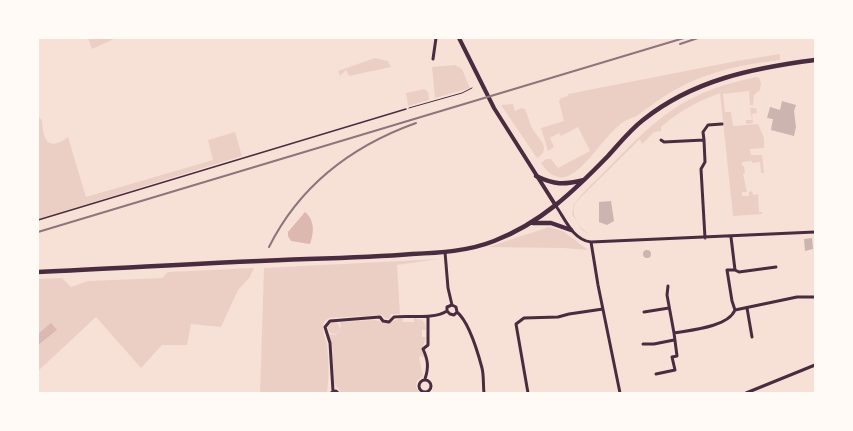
<!DOCTYPE html>
<style>
body{margin:0}
#map{position:relative;width:853px;height:431px;overflow:hidden;background:#f7e1d7;font-family:Jost,sans-serif}
canvas{display:block}
.frame{position:absolute;inset:0;border:39px solid #fffaf5;pointer-events:none}
</style>
<div id="map">
<canvas width="853" height="431"></canvas>
<div class="frame"></div>
</div>
<script>
const c = document.querySelector('canvas').getContext('2d');
c.lineJoin = 'round';
function fill(path, color) { c.fillStyle = color; c.fill(path, 'evenodd'); }
function strokePath(path, color, width, dash) { c.strokeStyle = color; c.lineWidth = width; c.lineCap = dash ? 'butt' : 'round'; c.setLineDash(dash || []); c.stroke(path); }
const green = new Path2D(`
 M88,38H116L92,49Z
 M780,54V60C739,65 704,72 668,94C658,100 648,108 638,115C633,118 627,119 622,123C604,136 587,168 568,176C556,181 547,172 541,163L546,159H551L558,168L590,151L578,127L561,136L559,133L550,138L554,147L548,151L541,128L564,121L559,101L561,98L568,96V94L737,61Z
 M375,58L388,61L391,67L349,76L346,70L340,76L338,71Z
 M455,65L462,69L470,88L435,98L432,67Z
 M756,77L759,78L761,83L760,90L754,95L753,105H750L749,91L723,94L725,112H731L733,126L758,124L764,138V148L750,149L751,155H762L764,173H761L760,162L752,163V161L742,162V166H744L745,173L743,174L747,192H742V196H749V192L752,191L753,195L758,194L759,212H762V214L733,216L720,93C698,101 678,112 661,127V131L654,132L642,144L640,139L576,202C569,214 579,227 589,234L582,230L572,214L574,204C585,189 600,177 612,164C661,114 686,92 756,77Z
 M424,89L428,92L429,100L408,106L406,93Z
 M513,104L515,111L521,108L525,109C528,115 529,122 532,128C536,137 554,148 537,158L501,105Z
 M750,108H756L757,113L752,114L753,123L746,124V120H752Z
 M38,117L42,120C43,140 48,152 68,137L86,197L213,160L208,140L235,132L242,156L38,219Z
 M549,227L563,231L588,250L563,248L488,247Z
 M439,259L397,265L400,314H391L390,318L386,319L382,315L329,318L324,322C321,332 326,338 327,346C329,362 329,377 327,393H260L264,268Z
 M254,268L250,277L238,290L221,327L191,324L187,345H162L141,368L96,317L38,371V279L62,278L71,287L88,281L162,278L168,272Z
 M402,318L403,322H414V318L422,320L425,324L426,330H422V337H426L422,350L425,359L422,356L419,357L423,376L417,381L416,387L420,393H341L334,383L332,344L328,334L335,335L339,332L341,326L340,322L375,320L387,323Z
 M328 328a6 6 0 1 1 12 0a6 6 0 1 1-12 0Z`);
const water = new Path2D(`
 M305,212C315,220 314,233 310,244L291,241L288,236V232Z
 M51,323L57,330L38,345V334Z`);
const building = new Path2D(`
 M782,101L796,105L794,111L796,127L794,136L771,130L773,119L767,118L770,107L780,110Z
 M611,201L614,221L607,225L599,222V202Z
 M812,238L813,249L805,251L804,239Z
 M643 254a4 4 0 1 1 8 0a4 4 0 1 1-8 0Z`);
const path = new Path2D(`
 M409,108L462,93L472,88`);
const service = new Path2D(`
 M38,220L406,109`);
const minor = new Path2D(`
 M433,59L436,38
 M661,140L664,142L704,140L703,132L708,125L722,124
 M704,140L705,162L701,169L705,238
 M556,206C565,219 573,240 591,242L815,232
 M731,237L735,270
 M591,242L598,285L620,393
 M445,252L448,288L452,305
 M668,286L667,295L674,333C691,330 728,327 735,310L797,297H815
 M747,308L752,337
 M735,310L732,301L727,270H735L739,272L776,267
 M457,312L454,315L450,314L447,311V307L452,305L456,307L457,312C469,322 478,353 482,368C484,376 483,385 484,393
 M644,312L669,308
 M643,344H654L674,340
 M656,374L675,370L672,357L677,356L674,333
 M425,379C429,367 428,360 423,349L428,345V317
 M419 386a6 6 0 1 1 12 0a6 6 0 1 1-12 0Z
 M333,391L330,343L325,327L330,321L380,317L383,321L389,322L394,317C411,315 432,320 447,311
 M331,393L336,391L338,393
 M528,393L516,324L524,318L558,317L569,314L603,309
 M746,393L815,365`);
const tertiary = new Path2D(`
 M459,38L494,108L556,206`);
const secondary = new Path2D(`
 M536,176C555,185 563,185 584,180
 M533,223H551L571,230
 M38,272C128,268 217,262 307,259C342,258 377,257 412,254C439,253 469,251 494,241C541,223 574,191 608,156C619,144 630,130 643,120C693,80 753,68 815,60`);
const rail = new Path2D(`
 M680,44L698,38
 M38,232L684,38
 M269,247C300,185 352,146 416,123`);
fill(green, '#ebcfc5');
fill(water, '#dcb8b0');
fill(building, '#ccb4b1');
strokePath(path, '#4a2c40', 1);
strokePath(service, '#4a2c40', 1.5);
strokePath(minor, '#4a2c40', 3);
strokePath(tertiary, '#4a2c40', 4);
strokePath(secondary, '#4a2c40', 4.5);
strokePath(rail, '#8f747c', 2);
</script>
